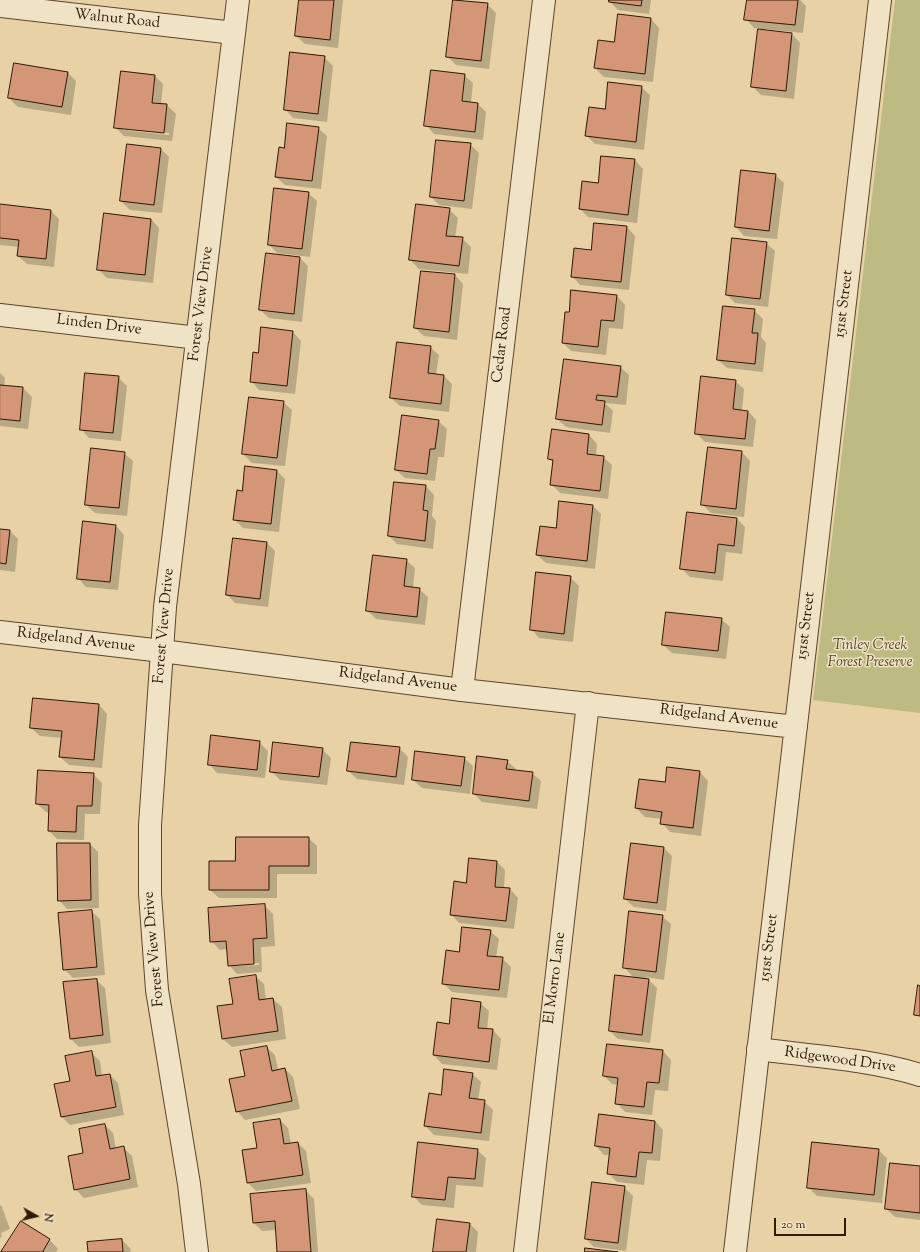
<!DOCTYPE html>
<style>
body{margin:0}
#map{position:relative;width:920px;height:1252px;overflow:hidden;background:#e8d2a5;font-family:"Sorts Mill Goudy",serif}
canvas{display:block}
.north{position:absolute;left:16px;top:1196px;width:40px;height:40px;-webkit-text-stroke:3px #f0e2c4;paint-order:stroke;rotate:98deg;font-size:11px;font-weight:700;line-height:16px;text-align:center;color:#2e1808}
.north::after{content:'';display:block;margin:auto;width:14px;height:18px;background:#2e1808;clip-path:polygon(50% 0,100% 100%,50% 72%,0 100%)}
.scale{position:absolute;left:774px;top:1218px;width:72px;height:18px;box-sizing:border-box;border:2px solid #2e1808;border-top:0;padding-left:5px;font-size:12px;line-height:14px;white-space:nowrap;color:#2e1808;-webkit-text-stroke:3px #f0e2c4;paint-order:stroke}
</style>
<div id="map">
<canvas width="920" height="1252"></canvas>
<div class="north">N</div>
<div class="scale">20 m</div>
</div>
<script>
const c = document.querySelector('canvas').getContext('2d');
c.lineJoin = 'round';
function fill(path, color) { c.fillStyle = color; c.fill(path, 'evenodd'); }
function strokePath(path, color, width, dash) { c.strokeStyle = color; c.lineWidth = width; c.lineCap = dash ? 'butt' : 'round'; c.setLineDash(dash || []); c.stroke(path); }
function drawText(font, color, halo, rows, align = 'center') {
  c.font = font + ' "Sorts Mill Goudy",serif'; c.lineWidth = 3; c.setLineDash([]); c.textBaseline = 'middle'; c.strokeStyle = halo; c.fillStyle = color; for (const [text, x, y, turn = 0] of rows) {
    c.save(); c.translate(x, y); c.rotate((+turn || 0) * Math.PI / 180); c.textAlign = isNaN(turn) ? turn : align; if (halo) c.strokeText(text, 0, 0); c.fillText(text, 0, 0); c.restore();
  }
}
const green = new Path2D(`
 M895,0H920V713L813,700Z`);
const shadow = new Path2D(`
 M300,0H343L338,48L305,44L296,36Z
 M610,0H651L649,14L618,10L610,2Z
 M748,0H800L806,6L803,33L754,28L746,19Z
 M487,4L496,13L489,69L456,65L447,56Z
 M651,19L659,28L653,82L604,77L595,68L615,43Z
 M758,31L792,34L800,43L794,99L761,95L752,86Z
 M324,57L333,66L327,122L293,118L285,109Z
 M68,73L76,81L71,115L18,107L9,98Z
 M464,75L473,83L471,103L478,104L486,112L483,140L434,134L426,125Z
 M155,76L163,84L161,105H167L176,114L172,141L124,136L115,127ZM123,128L169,133V135L123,130Z
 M641,87L650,95L644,150L595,144L586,135L606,110Z
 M318,128L327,136L321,189L285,185L276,177L285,149Z
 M470,144L479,153L472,209L439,205L431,197Z
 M161,149L169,157L162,213L130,210L121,201Z
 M635,160L643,169L637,223L588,217L580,209L599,184Z
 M775,175L784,183L777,239L744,236L736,227Z
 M308,193L317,201L310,257L277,253L269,245Z
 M0,205L50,210L59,219L54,267L27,264L18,256L19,247L0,245Z
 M449,209L458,218L455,238H462L471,247L468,274L419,269L410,260Z
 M105,214L151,219L159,228L153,283L107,278L98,269Z
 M627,227L635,236L629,290L580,285L572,276L591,251Z
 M766,243L775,251L768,307L735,303L727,295Z
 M300,258L308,266L302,322L269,318L260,310Z
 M455,275L463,284L457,340L424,336L415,328Z
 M617,296L625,305L623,329L609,328L606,355L571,351L563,343L569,313Z
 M754,310L763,319L761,337L766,343L763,372L727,368L718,360Z
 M262,328L293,332L301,341L295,394L259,390L251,381L259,354Z
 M430,347L439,355L436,375L444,376L452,384L449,412L400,406L391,398Z
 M620,367L629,375L626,405L605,403L613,411L610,433L566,427L557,419Z
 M0,373L5,378L4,386L23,388L32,397L28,429L0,426Z
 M118,377L127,386L121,441L89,438L81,429Z
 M735,381L744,389L742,411H748L756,420L753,447L705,442L696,433Z
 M283,402L292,410L285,466L252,463L243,454Z
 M438,421L447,429L444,457H438L435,481L405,478L396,470Z
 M589,435L597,444L596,456L603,457L612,465L608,499L560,493L551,484L554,463L549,459Z
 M742,452L750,461L744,517L711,513L702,504Z
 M124,453L133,461L127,516L95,513L86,505Z
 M277,471L285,479L279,532L243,528L235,520L243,492Z
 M426,486L434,495L432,516L436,521L433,549L397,544L389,536Z
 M560,502L593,506L601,514L595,569L546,563L537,555L557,529Z
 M737,519L745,527L742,554L726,552L723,581L690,577L681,568Z
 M116,526L124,535L118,590L86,587L78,578Z
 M0,530L10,531L18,539L15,572L0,570Z
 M267,543L275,551L268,607L235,603L227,595Z
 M406,560L415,568L413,588L419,589L428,597L425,625L376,619L367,610Z
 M570,577L579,586L573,642L539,638L531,629Z
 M721,619L730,627L726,659L672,653L663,645Z
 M99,705L107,714L102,768L69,765L60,757L62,738L40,736L31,728Z
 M259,742L268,751L265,778L217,773L209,764Z
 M399,748L408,757L404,785L357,779L348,771Z
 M322,749L331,758L327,785L280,780L271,771Z
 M464,758L473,766L470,794L422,788L413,780Z
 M507,761L516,769L515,771L532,773L541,781L537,809L482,802L474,794Z
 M700,772L708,781L701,836L670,832L662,823V819L645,817L636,808L666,783Z
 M93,774L102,783L100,814H85L84,840L57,839L49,831L50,813L46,812L37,804Z
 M308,838L317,846V874H277V898H219L210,890Z
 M90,844L98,852L99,908L67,909L59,900Z
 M663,847L672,856L666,911L634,907L625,899Z
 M470,859L497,862L505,870L504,889H510L518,898L514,929L459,923L451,914L467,884Z
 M264,905L273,914L275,946L261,947L262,972L237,974L229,965L227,949L220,950L211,941ZM259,963V965L235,966V964Z
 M91,911L100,919L105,975L73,978L64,969Z
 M662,916L671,924L664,980L646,977L657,988L650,1043L618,1039L610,1031L634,978L624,967Z
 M490,931L499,939L496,958H502L511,967L507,998L452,992L443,983L460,953Z
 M255,976L264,984L266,1000L273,999L282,1007L286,1039L232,1047L223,1039L218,1007L234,1005Z
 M96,980L105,988L111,1043L79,1047L71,1039Z
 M480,1003L489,1011L487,1030H493L501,1039L497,1070L442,1064L434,1055L450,1025Z
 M266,1047L275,1055L278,1070L285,1069L293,1077L300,1109L245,1120L237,1111L246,1077Z
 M663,1051L671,1060L668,1091L655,1090L652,1115L625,1112L617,1103L619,1085L612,1084L604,1076Z
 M91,1052L100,1061L102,1076L110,1075L118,1083L124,1115L70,1125L62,1117Z
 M472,1074L481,1082L478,1100L484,1101L493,1110L489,1141L434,1135L425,1126L442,1096Z
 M280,1120L288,1128L291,1144L298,1143L306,1151L311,1183L256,1191L248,1183L258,1148Z
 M655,1121L663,1130L660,1161L647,1160L644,1185L617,1182L608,1173L611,1155H604L596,1146Z
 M105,1125L113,1133L116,1149L123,1147L132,1156L138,1187L84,1198L75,1189L84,1154Z
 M477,1150L486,1158L483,1187L456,1185L454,1208L422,1205L413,1196Z
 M878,1150L887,1158L882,1203L817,1196L808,1187Z
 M920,1167V1220L895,1217L886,1209Z
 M624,1187L633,1196L626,1251L594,1247L586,1239Z
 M305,1190L314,1199L318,1252H278L276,1230L262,1231L254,1223Z
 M0,1205L2,1207L10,1229L1,1233L2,1237L0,1238Z
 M21,1222L50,1240L58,1249L56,1252H3Z
 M470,1224L478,1232L476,1252H434Z
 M122,1240L130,1248L131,1252H89Z`);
const building = new Path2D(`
 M299,0H334L330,40L295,36Z
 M453,0L488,3L481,61L446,57Z
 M609,0H642L641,6L609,2Z
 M747,0H798L795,25L744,20Z
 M618,14L651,18L645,74L594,68L598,40L614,42Z
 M758,29L792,33L786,91L751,87Z
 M290,52L325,56L318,114L284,110Z
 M14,63L68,72L62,107L8,98Z
 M431,70L465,74L462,101L478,103L475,132L424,126Z
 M121,71L155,75L152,103L167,104L164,133L114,128Z
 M608,82L642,86L636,142L585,136L589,107L605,109Z
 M287,123L319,127L312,181L275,177L279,147L284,148Z
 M436,140L471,143L464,201L430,197Z
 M127,144L161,148L154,205L120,201Z
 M601,156L635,159L628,215L579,209L582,181L598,183Z
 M741,170L776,174L769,231L735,227Z
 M274,188L309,192L302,249L268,245Z
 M0,204L51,210L46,259L17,256L19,240L0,238Z
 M416,204L450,208L446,236L463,237L459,266L409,260Z
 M104,213L151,219L145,275L97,270Z
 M594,223L627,226L621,282L571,277L574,248L591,250Z
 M732,238L767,242L760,299L726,295Z
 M266,253L300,257L294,314L259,310Z
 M421,271L455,274L449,332L414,328Z
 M571,290L617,295L614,321L601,320L598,347L562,343L565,312H569Z
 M723,306L755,309L752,333H758L755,364L717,360Z
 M261,327L293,331L287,386L250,382L253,352L258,353Z
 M397,342L431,346L428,373L444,375L441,404L390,398Z
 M564,359L621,366L617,397L597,395L596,400L605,401L602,425L556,419Z
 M85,373L119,376L113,433L80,430Z
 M701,376L736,380L733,409L748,411L745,439L695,434Z
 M0,385L23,387L20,421L0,419Z
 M249,397L284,401L277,458L242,454Z
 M402,415L439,420L435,449H430L427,474L395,470Z
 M552,429L589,434L587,454L604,456L600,491L550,485L553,460L548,459Z
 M708,447L742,451L736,509L701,505Z
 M91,448L125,452L119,508L85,505Z
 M245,466L277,470L271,524L233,520L237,490L242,491Z
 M394,482L426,485L423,510L428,511L425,541L388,536Z
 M559,501L593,505L587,561L536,555L540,526L556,528Z
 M687,512L737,518L734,546L718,544L715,573L680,569Z
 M83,521L116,525L110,582L77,579Z
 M0,529L10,530L6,564L0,563Z
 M233,538L267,542L260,599L226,595Z
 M373,555L407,559L404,586L420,588L417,617L366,611Z
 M536,572L571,576L564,634L530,630Z
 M666,612L722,618L718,651L662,645Z
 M33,698L99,704L94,760L59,757L62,731L30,728Z
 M211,735L260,741L257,770L208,765Z
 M273,742L323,748L319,777L270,772Z
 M351,742L400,747L396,777L347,771Z
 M415,751L465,757L461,786L412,780Z
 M477,756L508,760L506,769L533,772L529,801L473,794Z
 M667,767L700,771L693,828L660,824L662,812L635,808L639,779L665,782Z
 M38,770L94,773L92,806H77L76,832L48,831L49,805L36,804Z
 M236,837H309V866H269V890H209V861H235Z
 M57,843H90L91,900L58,901Z
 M631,843L664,847L657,903L624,899Z
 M469,858L497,861L495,887L510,888L506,921L450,915L454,881L466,883Z
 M265,904L267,938L253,939L254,964L228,966L226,941L210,942L208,908Z
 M92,910L97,967L63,970L58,913Z
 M629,911L663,915L656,972L623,968Z
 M462,927L491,930L487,956L503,957L499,990L442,984L446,950L459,952Z
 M256,975L259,1000L273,998L278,1031L222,1039L217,1006L233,1004L229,979Z
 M615,975L649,979L642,1035L609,1031Z
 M97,979L103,1035L70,1039L63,982Z
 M918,985L920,986V1016L914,1015Z
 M452,998L481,1002L478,1028L493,1029L489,1062L433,1055L437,1022L449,1024Z
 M607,1044L663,1050L659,1083L647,1082L644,1107L615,1104L618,1078L603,1076Z
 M267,1046L272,1071L285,1068L292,1101L236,1112L229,1079L245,1076L240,1051Z
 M92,1051L96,1076L110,1074L116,1107L61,1117L54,1084L70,1081L65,1056Z
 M444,1069L473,1073L469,1098L485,1100L481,1133L424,1126L429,1093L441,1095Z
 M599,1114L655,1121L652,1153L639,1152L636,1177L607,1174L610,1148L595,1146Z
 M280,1119L284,1144L298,1142L303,1175L247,1183L242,1150L257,1148L253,1123Z
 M105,1124L110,1149L124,1146L130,1179L74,1190L68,1156L83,1153L79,1129Z
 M418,1142L478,1149L475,1179L448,1177L445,1200L412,1197Z
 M812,1142L879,1149L874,1195L807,1188Z
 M890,1163L920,1166V1213L885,1209Z
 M592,1182L625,1186L618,1243L585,1239Z
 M306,1189L311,1252H277L275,1221L253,1223L250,1194Z
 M437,1219L470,1223L466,1252H433Z
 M21,1221L50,1239L43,1251L44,1252H1Z
 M122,1239L123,1252H88L87,1242Z
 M585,1248L618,1252H585Z`);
const minor = new Path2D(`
 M0,6L234,33
 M0,315L198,338
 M462,690L544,0
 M758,1049C812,1056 868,1059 920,1075
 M197,1252L189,1184L157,990L150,894V825L165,607L238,0
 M525,1252L588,703`);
const tertiary = new Path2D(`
 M0,632L162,651L462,690L796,727
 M735,1252L880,0`);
const streetNames = [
 ["Walnut Road",117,20,6],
 ["Forest View Drive",202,304,-83],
 ["151st Street",845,304,-83],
 ["Linden Drive",99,326,7],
 ["Cedar Road",503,345,-83],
 ["Forest View Drive",165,626,-85],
 ["151st Street",807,626,-83],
 ["Ridgeland Avenue",76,641,7],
 ["Ridgeland Avenue",398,681,7],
 ["Ridgeland Avenue",719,718,7],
 ["151st Street",770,948,-83],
 ["Forest View Drive",155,949,-95],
 ["El Morro Lane",556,978,-83],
 ["Ridgewood Drive",840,1061,8]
];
const parkNames = [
 ["Tinley Creek",870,646],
 ["Forest Preserve",870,663]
];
fill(green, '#bdba82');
fill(shadow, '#0003');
fill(building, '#d49676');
strokePath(building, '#2e1808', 1);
strokePath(minor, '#5c462f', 24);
strokePath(tertiary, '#5c462f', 24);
strokePath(minor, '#f0e2c4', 22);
strokePath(tertiary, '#f0e2c4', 22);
drawText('15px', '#2e1808', '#f0e2c4', streetNames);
drawText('italic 15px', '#59492d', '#f0e2c4', parkNames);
</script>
